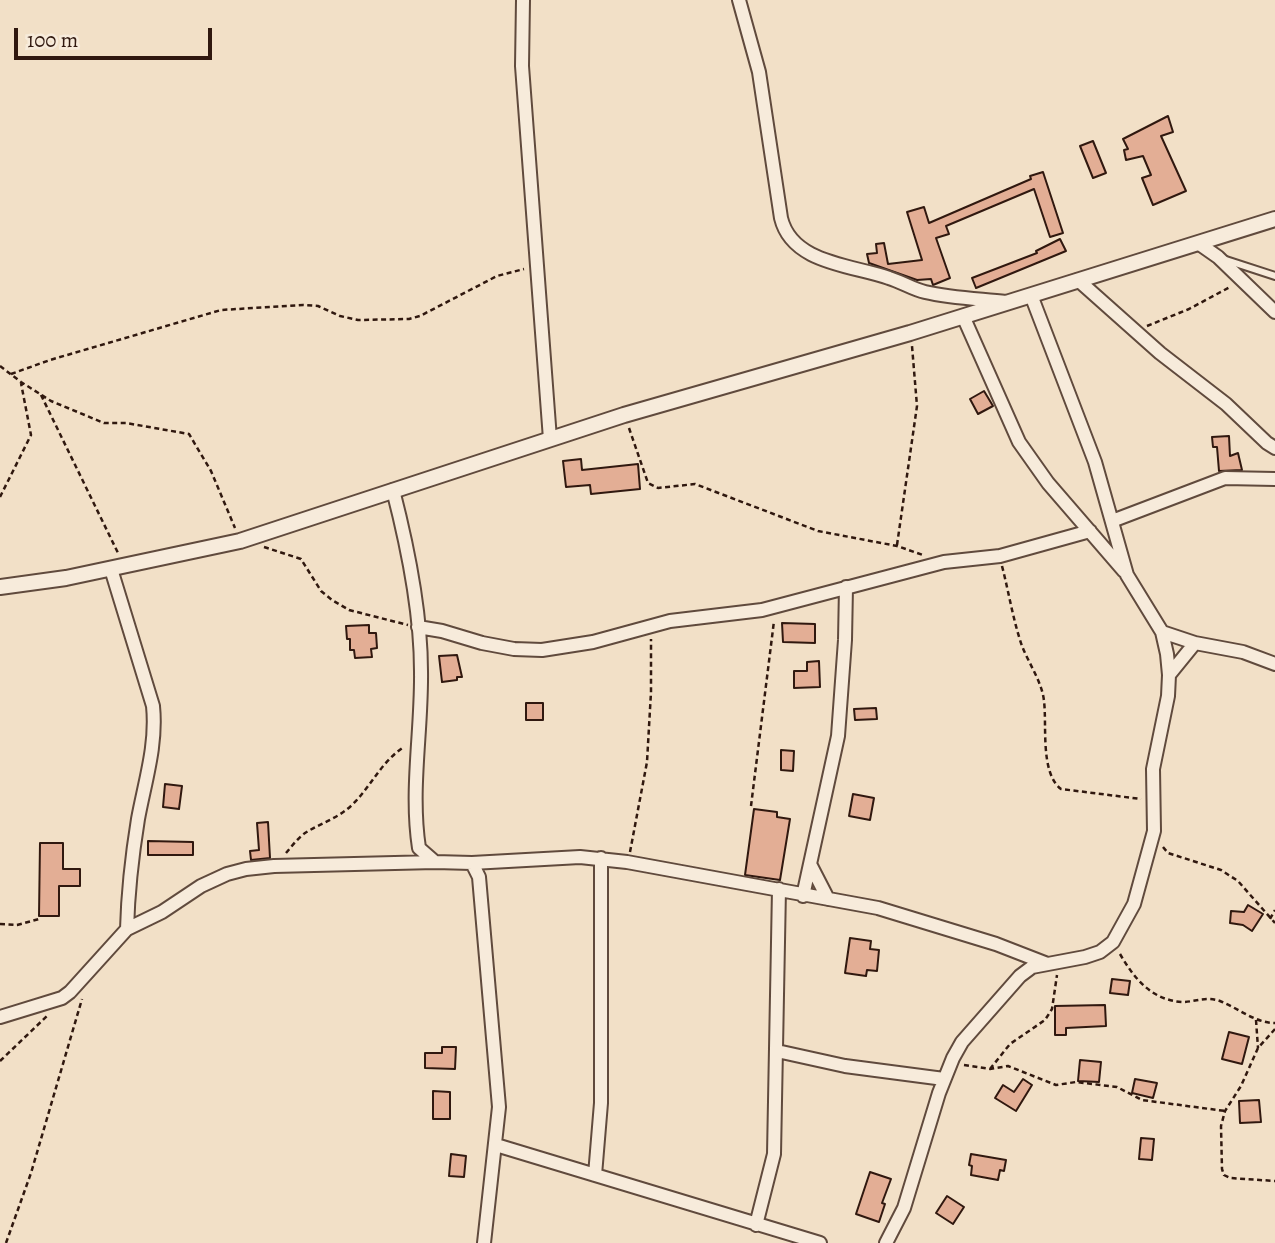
<!DOCTYPE html>
<style>
body{margin:0}
#map{position:relative;width:1275px;height:1243px;overflow:hidden;background:#f2e0c7;font-family:Alegreya,serif}
canvas{display:block}
.scale{position:absolute;left:14px;top:28px;width:198px;height:32px;box-sizing:border-box;border:4px solid #30180f;border-top:0;padding-left:9px;font-size:21px;line-height:24px;white-space:nowrap;color:#30180f;-webkit-text-stroke:5px #f7ebdb;paint-order:stroke}
</style>
<div id="map">
<canvas width="1275" height="1243"></canvas>
<div class="scale">100 m</div>
</div>
<script>
const c = document.querySelector('canvas').getContext('2d');
c.lineJoin = 'round';
function fill(path, color) { c.fillStyle = color; c.fill(path, 'evenodd'); }
function strokePath(path, color, width, dash) { c.strokeStyle = color; c.lineWidth = width; c.lineCap = dash ? 'butt' : 'round'; c.setLineDash(dash || []); c.stroke(path); }
const building = new Path2D(`
 M1168,116L1173,132L1161,136L1186,191L1153,205L1142,178L1151,175L1143,156L1126,160L1124,150L1128,149L1123,139Z
 M1093,141L1106,173L1093,178L1080,146Z
 M1043,172L1063,233L1050,237L1034,189L946,226L949,234L936,238L950,278L933,285L931,279L917,280L869,263L867,254L877,253L876,244L884,243L888,264L922,260L907,212L924,207L929,223L1031,179L1030,176Z
 M1060,239L1066,251L976,288L972,278L1037,253L1036,251Z
 M984,391L993,406L978,414L970,399Z
 M1229,436L1230,456L1238,453L1242,470L1219,471L1217,447H1213L1212,437Z
 M581,459L582,470L638,464L640,489L591,494L590,485L566,487L563,461Z
 M782,623L815,624V643L783,642Z
 M369,625V633H376L377,648L371,649L372,657L355,658L354,650H350V639H347L346,626Z
 M457,655L462,677H457V680L442,682L439,656Z
 M819,661L820,687L794,688V671H807V662Z
 M526,703H543V720H526Z
 M876,708L877,719L855,720L854,709Z
 M781,750L794,751L793,771L781,770Z
 M165,784L182,786L179,809L163,807Z
 M853,794L874,798L870,820L849,816Z
 M754,809L777,812V817L790,819L780,880L745,875Z
 M268,822L270,858L251,860L250,851L259,850L257,823Z
 M148,841L193,842V855H148Z
 M40,843H63V869H80V886H59V916H39Z
 M1248,905L1263,914L1252,931L1243,925L1230,923L1231,911L1244,912Z
 M850,938L871,941L870,949L879,950L877,971L867,970L866,976L845,973Z
 M1112,979L1130,981L1128,995L1110,993Z
 M1105,1005L1106,1026L1066,1028V1035H1055V1006Z
 M1229,1032L1249,1037L1242,1064L1222,1059Z
 M442,1047H456L455,1069L425,1068V1053H442Z
 M1080,1060L1101,1062L1099,1082L1078,1081Z
 M1023,1079L1032,1085L1016,1111L995,1098L1003,1085L1014,1092Z
 M1135,1079L1157,1083L1153,1098L1132,1093Z
 M433,1091L450,1092V1119H433Z
 M1259,1100L1261,1122L1240,1123L1239,1101Z
 M1141,1138L1154,1139L1152,1160L1139,1159Z
 M451,1154L466,1156L464,1177L449,1176Z
 M971,1154L1006,1160L1004,1171L1000,1170L998,1180L971,1175L972,1166L969,1165Z
 M870,1172L891,1179L882,1203L885,1204L879,1222L856,1214Z
 M947,1196L964,1207L953,1224L936,1213Z`);
const path = new Path2D(`
 M1147,326L1189,309L1230,287
 M0,366L21,382L51,401L104,423H126L189,434L211,471L235,528
 M11,374L50,360L221,310L303,305L318,306L340,316L358,320L409,319L420,316L497,276L524,269
 M41,395L118,553
 M629,428L648,483L658,488L695,484L818,531L897,546L923,555
 M0,497L31,435L21,383
 M897,545L917,406L912,346
 M264,547L301,559L321,591L332,600L349,610L408,625
 M1002,566C1009,593 1013,620 1022,646C1029,664 1042,682 1044,701C1047,725 1040,773 1061,789L1141,799
 M751,806L774,621
 M1163,847L1168,853L1221,870L1238,881L1275,923
 M630,852L647,762L651,692V639
 M286,853C292,846 298,838 305,833C321,823 339,818 353,804C372,785 381,762 404,747
 M1270,919L1275,910
 M0,924L17,925L39,919
 M1120,954C1134,978 1151,1000 1182,1002C1195,1002 1206,996 1220,1001C1238,1008 1255,1023 1275,1023
 M1256,1020L1258,1048
 M1275,1029L1258,1048L1241,1086L1225,1111L1221,1126L1222,1169L1224,1175L1230,1178L1275,1181
 M0,1061L47,1016
 M964,1065L990,1069L1008,1066L1056,1085L1076,1082L1117,1087L1142,1100L1225,1111
 M990,1069L1010,1044L1045,1020L1052,1009L1057,975
 M6,1243L31,1173L82,999`);
const service = new Path2D(`
 M1226,260L1275,276`);
const minor = new Path2D(`
 M523,0L522,66L550,439
 M739,0L759,72L781,218C792,264 853,265 889,278C902,282 912,289 925,292C951,298 979,299 1006,302
 M1198,243L1218,257L1275,312
 M1078,280L1160,353L1226,404L1267,443L1275,448
 M963,316L1019,442L1048,483L1124,571
 M393,490C408,548 421,611 421,671C422,730 410,790 419,848L435,862L472,863L479,877L499,1107L484,1243
 M1112,521L1225,478L1275,479
 M111,569L153,706C157,745 145,781 138,819C132,856 128,892 127,929
 M418,627L442,631L482,643L514,649L542,650L593,642L670,621L762,610L944,562L1000,556L1090,531
 M1162,632L1195,643L1243,652L1275,664
 M1169,675L1195,643
 M472,863L580,857L627,862L878,908L996,944L1045,963
 M810,864L828,899
 M803,896L838,736L845,640L846,587
 M0,1017L62,998L70,992L127,929L162,912L201,886L227,874L246,869L274,866L435,862
 M777,1051L845,1066L944,1079
 M496,1145L820,1243
 M595,1175L601,1103V858
 M756,1225L774,1154L779,889
 M886,1243L904,1208L939,1093L953,1058L962,1042L1020,976L1032,967L1085,957L1100,952L1113,942L1134,904L1154,831L1153,769L1168,696L1169,675L1167,654L1162,632L1127,575L1095,462L1031,295`);
const tertiary = new Path2D(`
 M0,587L66,578L240,541L624,415L910,333L1275,219`);
fill(building, '#e3ae95');
strokePath(building, '#30180f', 2);
strokePath(service, '#604a3d', 10);
strokePath(minor, '#604a3d', 16);
strokePath(tertiary, '#604a3d', 18);
strokePath(path, '#30180f', 2.5, [5, 3.5]);
strokePath(service, '#f7ebdb', 6);
strokePath(minor, '#f7ebdb', 12);
strokePath(tertiary, '#f7ebdb', 14);
</script>
